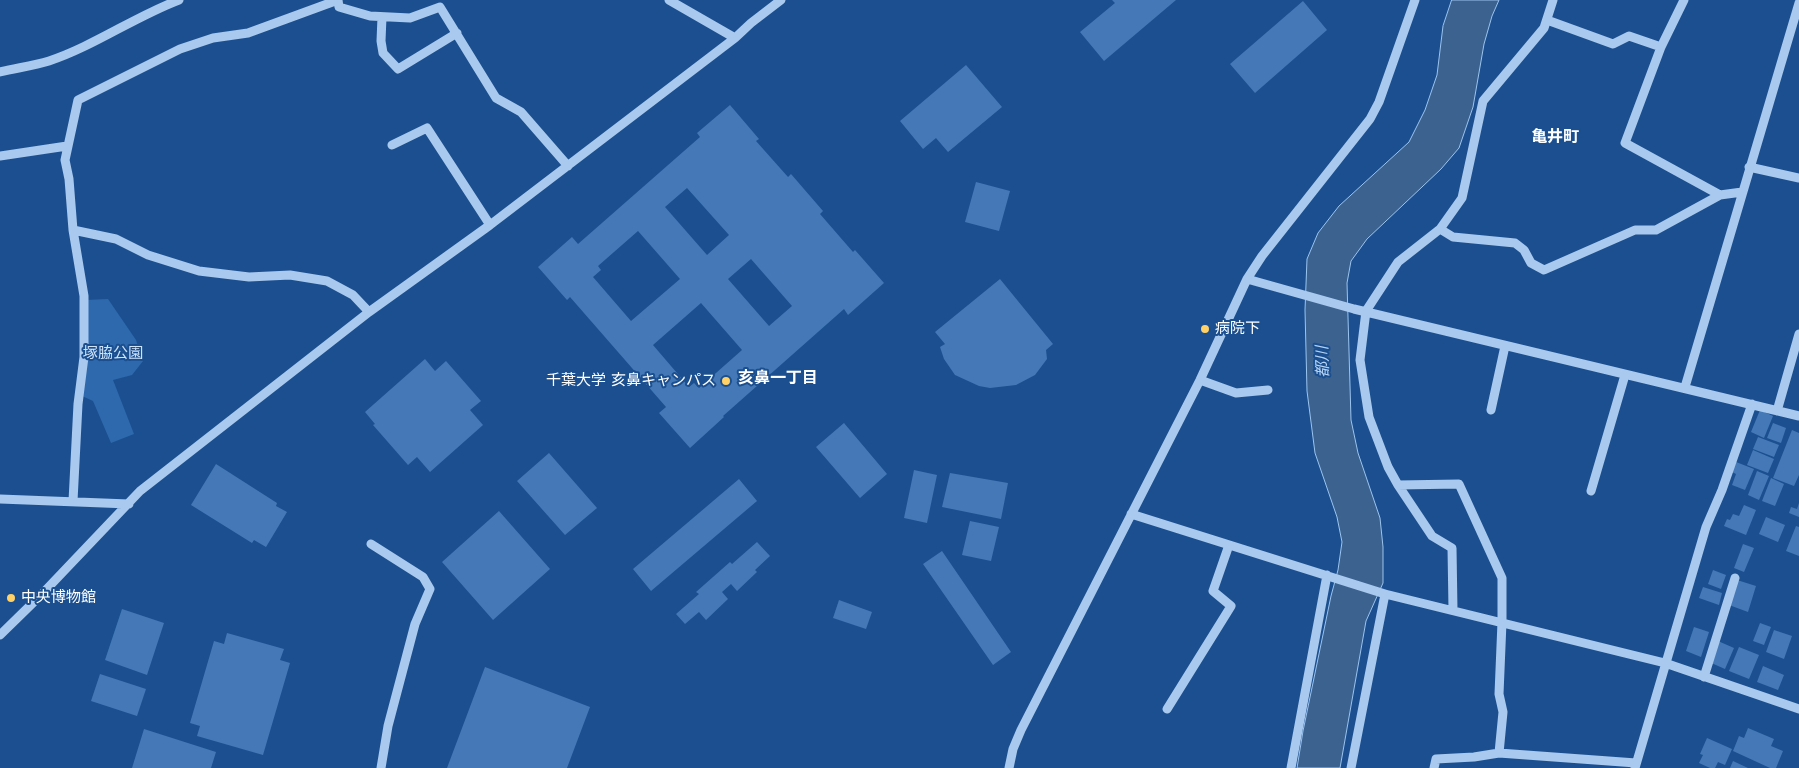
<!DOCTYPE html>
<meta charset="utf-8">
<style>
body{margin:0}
canvas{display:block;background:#1b4f8f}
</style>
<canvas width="1799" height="768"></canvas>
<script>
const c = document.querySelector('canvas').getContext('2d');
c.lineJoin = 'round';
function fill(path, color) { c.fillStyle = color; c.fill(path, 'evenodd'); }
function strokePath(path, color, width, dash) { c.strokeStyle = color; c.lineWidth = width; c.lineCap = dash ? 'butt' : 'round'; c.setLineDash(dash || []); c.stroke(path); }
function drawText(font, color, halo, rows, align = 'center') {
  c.font = font + ' "Work Sans","Noto Sans JP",sans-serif'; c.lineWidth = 4; c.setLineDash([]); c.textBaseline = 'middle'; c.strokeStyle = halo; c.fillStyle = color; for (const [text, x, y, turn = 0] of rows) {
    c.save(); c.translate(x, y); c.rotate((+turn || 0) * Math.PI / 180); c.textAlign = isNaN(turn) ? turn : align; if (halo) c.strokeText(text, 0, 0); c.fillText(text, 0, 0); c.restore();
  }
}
const green = new Path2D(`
 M108,299L136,340L143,361L132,375L113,380L134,434L111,443L93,401L82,396L86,300Z`);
const water = new Path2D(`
 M1452,0H1499L1492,16L1484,44L1473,107L1459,148L1441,169L1367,239L1351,261L1347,283L1351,420L1358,453L1380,518L1383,547V583L1366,621L1340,768H1297L1303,731L1331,596L1338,570L1342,542L1337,517L1315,453L1307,391L1305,310L1307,259L1318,233L1339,206L1409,142L1425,110L1437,75L1443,26Z`);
const building = new Path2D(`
 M1112,0H1176L1104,61L1080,32L1115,3Z
 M1303,1L1327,30L1255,93L1230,64Z
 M966,65L1002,107L948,152L936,138L923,149L900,121Z
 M730,105L759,139L756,141L788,177L791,174L823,211L820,214L853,252L855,250L884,283L848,315L844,309L723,416L724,417L690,448L659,413L666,407L570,297L567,300L538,267L572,237L578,244L700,137L697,133ZM687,188L729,235L707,255L665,207ZM638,231L680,279L631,321L593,277L601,270L598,266ZM751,259L792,306L769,326L728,279ZM701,303L742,350L699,388L694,383L689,387L653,345Z
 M976,182L1010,191L999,231L965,222Z
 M1000,279L1053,344L1046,350L1047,359L1035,375L1016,385L990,388L979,386L955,375L944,359L940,347L945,344L935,332Z
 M425,359L435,371L446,361L481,401L470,410L483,425L430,472L417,457L408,465L373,425L375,424L365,412Z
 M1760,410L1773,416L1764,438L1751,432Z
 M844,423L887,474L860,498L816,447Z
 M1773,423L1786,428L1781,443L1767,438Z
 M1792,430L1799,433V475L1794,486L1773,478Z
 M1758,437L1779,445L1774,457L1753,449Z
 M1753,450L1774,459L1768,473L1747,465Z
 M549,453L597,508L565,535L517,481Z
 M1736,462L1754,469L1745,490L1732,485L1736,474L1732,472Z
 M216,464L277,503L276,506L287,512L266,547L254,540L252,543L191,505Z
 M914,470L937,475L927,523L904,518Z
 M1757,471L1769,476L1759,500L1748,495Z
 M950,473L1008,483L1001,519L942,507Z
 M1771,478L1784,484L1775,506L1762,501Z
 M739,479L757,501L651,591L633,569Z
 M1799,503V517L1789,513L1791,507L1797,509Z
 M1744,505L1756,510L1746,535L1724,526L1727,519L1730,520L1733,514L1739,516Z
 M499,511L550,569L493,620L442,562Z
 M1766,517L1785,525L1778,542L1759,534Z
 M970,521L999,527L991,561L962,555Z
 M1796,526L1799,527V556L1786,551Z
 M757,542L770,556L755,570L757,572L737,591L731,584L722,592L728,599L706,620L699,612L685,624L676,614L699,594L696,592L730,562L732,564Z
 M1743,544L1754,548L1744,572L1734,568Z
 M942,551L1011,652L993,665L923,564Z
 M1713,570L1726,575L1721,589L1708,584Z
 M1737,580L1756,586L1748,612L1729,605Z
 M1703,587L1722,593L1719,605L1699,598Z
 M839,600L872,612L866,629L833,618Z
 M122,609L164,623L147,675L105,660Z
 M1760,623L1771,627L1764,645L1753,641Z
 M1694,627L1709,632L1701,657L1686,651Z
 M1774,630L1792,636L1784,659L1766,652Z
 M227,633L284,649L280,660L290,663L263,755L197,736L200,726L190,723L214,641L224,644Z
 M1718,641L1734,648L1725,669L1709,662Z
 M1739,647L1759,655L1749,679L1729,671Z
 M1763,666L1784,675L1778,690L1757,682Z
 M485,667L590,707L567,768H447Z
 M100,674L146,689L137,716L91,701Z
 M1748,728L1774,739L1771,746L1783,751L1776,768H1770L1733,751L1739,736L1744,738Z
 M144,729L216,752L211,768H132Z
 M1707,738L1732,749L1725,765L1718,762L1715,768H1710L1699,763L1703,755L1700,754Z
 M1733,761L1748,768H1730Z`);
const minor = new Path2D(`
 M338,0L339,7L370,16L410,18L440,7L496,98L521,112L568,166
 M669,0L735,38
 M1684,0L1661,47L1625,143L1720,195
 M382,17L381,41L383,53L398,69L457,33
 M1547,20L1613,44L1629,36L1661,47
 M0,72C16,68 33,66 49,61C94,46 134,17 179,0
 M392,145L427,128L490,225
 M0,156L67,146
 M1749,167L1799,178
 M1440,229L1453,237L1515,243L1524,250L1531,263L1544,270L1635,230H1656L1720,195L1742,192
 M73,230L116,239L148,255L199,271L249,277L290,275L327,281L353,295L369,312
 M1247,279L1354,309L1799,416
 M1200,380L1236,393L1268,390
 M1685,387L1799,3
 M1491,410L1505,346
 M1777,411L1799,334
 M1398,485L1459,484L1502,578V622L1499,694L1503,712L1499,753
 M1591,491L1625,375
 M0,499L129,504
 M73,501L78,404L84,357V296L73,230L69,179L65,160L78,100L180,49L213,38L248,33L338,0
 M1131,514L1385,594L1665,663L1799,709
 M371,544L423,577L430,589L415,624L388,726L381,768
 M1453,610L1452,548L1432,536L1398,485L1388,467L1369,417L1360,360L1366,311L1398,262L1440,229L1462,198L1483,101L1544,28L1553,0
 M0,635L42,594L140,491L369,312L490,225L735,38L751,23L781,0
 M1704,677L1735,578
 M1167,709L1231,606L1213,591L1229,545
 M1009,768L1013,749L1021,730L1200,380L1247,279L1262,256L1370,119L1379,102L1415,0
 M1291,768L1327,575
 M1351,768L1385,594
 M1434,768L1436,759L1474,757L1499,753L1636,763
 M1635,768L1706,527L1722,490L1752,404`);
const markers = [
 [1205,329,5,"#ffd166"],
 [726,381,5,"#ffd166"],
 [11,598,5,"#ffd166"]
];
const poiNames = [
 ["病院下",1215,329],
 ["千葉大学 亥鼻キャンパス",716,381,"right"],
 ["中央博物館",21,598]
];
const parkNames = [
 ["塚脇公園",113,354]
];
const neighbourhoodNames = [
 ["亀井町",1555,137],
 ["亥鼻一丁目",778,378]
];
const waterNames = [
 ["都川",1323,362,-92]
];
fill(green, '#2e69ad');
fill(water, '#3c6290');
strokePath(water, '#9cc4f0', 1);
fill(building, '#4478b7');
strokePath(minor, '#a9c9ee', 9);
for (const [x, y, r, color] of markers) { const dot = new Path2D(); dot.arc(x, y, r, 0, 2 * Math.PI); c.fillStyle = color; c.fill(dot); strokePath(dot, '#1b4f8f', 2); }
drawText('15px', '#fff', '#1b4f8f', poiNames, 'left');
drawText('15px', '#cfe3fa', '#1b4f8f', parkNames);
drawText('bold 16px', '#fff', '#1b4f8f', neighbourhoodNames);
drawText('italic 16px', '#b5d3f5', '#1b4f8f', waterNames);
</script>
